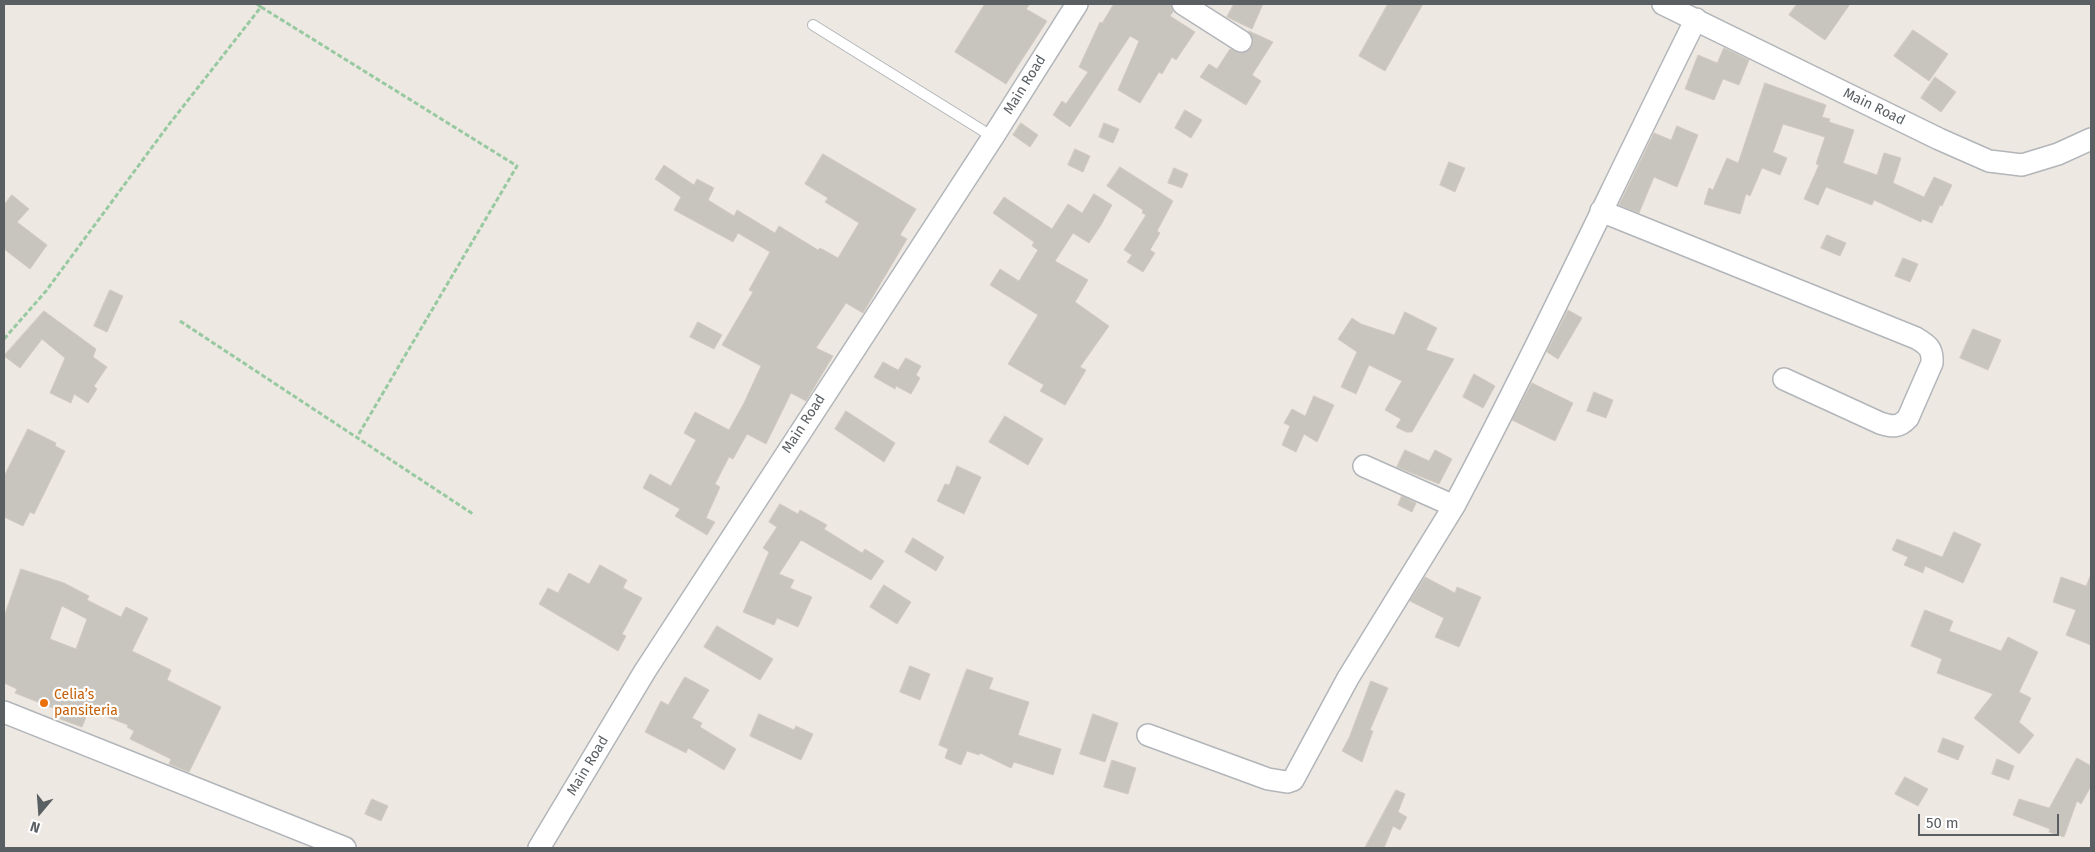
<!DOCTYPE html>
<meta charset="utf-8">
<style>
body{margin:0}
#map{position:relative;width:2095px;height:852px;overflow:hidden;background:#ede9e2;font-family:"Fira Sans",sans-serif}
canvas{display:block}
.frame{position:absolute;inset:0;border:5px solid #5a5f63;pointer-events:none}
.north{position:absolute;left:15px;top:787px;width:50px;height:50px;-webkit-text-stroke:4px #fff;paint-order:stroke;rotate:198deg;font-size:14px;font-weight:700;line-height:20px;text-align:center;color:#5a5f63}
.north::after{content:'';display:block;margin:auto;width:18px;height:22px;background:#5a5f63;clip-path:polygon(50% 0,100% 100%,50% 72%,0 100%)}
.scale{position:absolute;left:1918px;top:814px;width:141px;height:22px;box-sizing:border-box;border:2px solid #5a5f63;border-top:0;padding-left:6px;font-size:15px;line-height:18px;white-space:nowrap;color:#5a5f63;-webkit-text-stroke:4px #fff;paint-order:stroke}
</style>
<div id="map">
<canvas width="2095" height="852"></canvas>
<div class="frame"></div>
<div class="north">N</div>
<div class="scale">50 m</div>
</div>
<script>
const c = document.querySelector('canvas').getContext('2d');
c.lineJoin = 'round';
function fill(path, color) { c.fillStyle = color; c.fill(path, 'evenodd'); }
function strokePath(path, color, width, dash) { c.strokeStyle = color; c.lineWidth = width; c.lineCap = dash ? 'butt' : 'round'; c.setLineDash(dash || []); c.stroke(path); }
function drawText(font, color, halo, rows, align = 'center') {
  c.font = font + ' "Fira Sans",sans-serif'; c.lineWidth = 4.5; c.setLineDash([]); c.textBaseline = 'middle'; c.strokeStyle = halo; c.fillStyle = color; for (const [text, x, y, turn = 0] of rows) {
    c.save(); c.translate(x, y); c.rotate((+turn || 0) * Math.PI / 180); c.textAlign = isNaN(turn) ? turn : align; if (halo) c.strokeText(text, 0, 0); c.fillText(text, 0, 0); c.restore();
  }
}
const building = new Path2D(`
 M985,4H1030L1026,9L1047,21L1006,84L955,52Z
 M1114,4H1171L1173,12L1170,16L1195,32L1176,60L1172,57L1162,74L1159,72L1140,103L1118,90L1139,41L1130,36L1070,127L1053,115L1062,101L1066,104L1088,72L1079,67L1100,22L1102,23Z
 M1234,4H1263L1252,29L1227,17Z
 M1388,4H1423L1385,71L1359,56Z
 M1797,4H1850L1825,40L1789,15Z
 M1913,30L1948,54L1929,81L1894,56Z
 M1249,31L1273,42L1252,75L1261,81L1246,105L1200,77L1209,64L1217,69L1230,49L1241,53L1251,48L1253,41Z
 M1724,48L1749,60L1739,85L1723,79L1714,100L1685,89L1698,55L1717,63Z
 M1935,77L1956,92L1941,112L1921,98Z
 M1765,83L1826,105L1822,117L1830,119L1829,122L1854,130L1843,163L1877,175L1884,153L1901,158L1893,183L1924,197L1934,177L1952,185L1942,206L1940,205L1932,223L1922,219L1921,222L1874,200L1872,205L1826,187L1818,205L1804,199L1819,165L1816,164L1825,137L1783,124L1773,152L1787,158L1780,175L1762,168L1750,196L1746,194L1740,214L1704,204L1709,188L1713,190L1727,158L1738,163Z
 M1185,110L1202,120L1191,138L1175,128Z
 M1021,123L1038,135L1030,147L1013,135Z
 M1104,123L1119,129L1113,143L1099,137Z
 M1677,126L1698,135L1677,187L1654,177L1639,213L1619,205L1654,133L1671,140Z
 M1075,149L1090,156L1083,172L1068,165Z
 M823,154L916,209L900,235L907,239L863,313L846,303L816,348L833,356L806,401L791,393L766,444L747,434L733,459L729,457L715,484L720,487L706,518L715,522L707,535L675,516L680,509L643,488L650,474L671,486L696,440L684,433L695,412L729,430L744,403L761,366L722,345L753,292L749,290L770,252L738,233L733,242L674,210L681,197L655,179L664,165L694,185L697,179L714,188L708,200L734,216L737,210L775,233L779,226L818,250L820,248L838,258L859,223L825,202L828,198L805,184Z
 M1449,162L1465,168L1455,192L1440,185Z
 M1120,167L1173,201L1157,231L1160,233L1150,250L1155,253L1143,272L1127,262L1132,255L1124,250L1146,215L1142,213L1143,210L1107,186Z
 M1174,168L1188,174L1182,188L1168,183Z
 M1094,194L1112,205L1101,225L1089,243L1073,233L1055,261L1088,280L1075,302L1109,326L1080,367L1086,370L1065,405L1040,391L1044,385L1008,364L1038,315L990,285L1000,269L1019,281L1038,250L1032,246L1034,242L993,213L1004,197L1052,229L1068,204L1082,213Z
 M12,195L29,209L17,222L47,245L30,269L4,249V205Z
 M1827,235L1846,243L1840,256L1821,248Z
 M1903,258L1918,264L1910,282L1895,276Z
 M110,290L123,296L107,332L94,326Z
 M1568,310L1582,318L1558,359L1547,352Z
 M44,311L96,349L93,357L107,367L94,386L97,389L88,403L74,394L71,403L50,393L65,358L42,339L20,368L4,356Z
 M1405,312L1437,328L1426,350L1454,359L1412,432H1406L1396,427L1401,419L1385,410L1402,381L1369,365L1356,394L1341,387L1357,352L1338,339L1352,318L1361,324L1394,335Z
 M698,322L722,335L714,349L690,337Z
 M1973,329L2001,340L1988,370L1960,358Z
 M906,358L921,366L916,375L920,378L911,394L896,386L895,389L874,377L883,362L898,370Z
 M1474,374L1495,386L1483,408L1463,397Z
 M1532,383L1573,403L1555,441L1512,420Z
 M1594,392L1613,400L1606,418L1587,411Z
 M1314,396L1334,405L1317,442L1304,434L1296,452L1282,445L1290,426L1284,423L1292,409L1305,416Z
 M846,411L895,443L884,462L835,429Z
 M1005,416L1043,439L1028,465L989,442Z
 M28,429L56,443L55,446L65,451L34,514L30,512L23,526L4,517V477Z
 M1405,450L1429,461L1435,450L1452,459L1439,484L1397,467Z
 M957,466L981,477L964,514L937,501L945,484L949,485Z
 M1402,496L1416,503L1412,512L1398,505Z
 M780,504L798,514L800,510L827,525L824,529L862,553L865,549L884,561L871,580L801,540L779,574L794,580L790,588L812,597L798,627L777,618L774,625L743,612L769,552L763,548L777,527L769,522Z
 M1954,532L1981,544L1963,583L1925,566L1923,573L1904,565L1908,557L1892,550L1897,539L1942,557Z
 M913,538L944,557L936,571L905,552Z
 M600,565L627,580L623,588L642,598L622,634L626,636L618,651L539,604L548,588L558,593L569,573L589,584Z
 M21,569L64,583L89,596L87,600L121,617L126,607L148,618L132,651L171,670L167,680L221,707L189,772L169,764L171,759L130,739L134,731L127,727L128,725L89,710L82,727L60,719L63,712L15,693L17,689L4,683V617ZM62,606L87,619L76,649L50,639Z
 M2091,574V645L2066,635L2076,610L2053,602L2061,577L2086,586Z
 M1425,577L1455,593L1457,587L1481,597L1459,647L1435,637L1444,618L1410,601Z
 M884,585L911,602L897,624L870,607Z
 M1925,610L1953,621L1949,631L2001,651L2008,637L2038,652L2019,692L2031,698L2019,722L2034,735L2019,754L1974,718L1993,694L1937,673L1942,659L1911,646Z
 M717,626L773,659L760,680L704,647Z
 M910,666L930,674L920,700L900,692Z
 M967,669L993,678L989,689L1029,702L1018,735L1061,749L1053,775L1014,762L1011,768L980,753L979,755L967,751L961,765L945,758L948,749L939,745Z
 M685,677L709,690L692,718L702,723L700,727L736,749L724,770L688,748L686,753L645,732L661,701L668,705Z
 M1371,681L1388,688L1370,730L1373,731L1362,762L1342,751L1349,738Z
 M759,714L794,730L796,726L813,734L801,760L750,736Z
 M1093,714L1118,723L1105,762L1080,754Z
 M1943,738L1964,746L1958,760L1938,752Z
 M2077,758L2091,766V786L2081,804L2077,801L2064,837L2049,832L2050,829L2013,815L2019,799L2049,808Z
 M1997,759L2014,766L2009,780L1992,774Z
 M1112,760L1136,768L1128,794L1104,787Z
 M1905,777L1928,789L1918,806L1895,794Z
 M1396,790L1405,794L1398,812L1407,817L1400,830L1393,826L1384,848H1365Z
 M372,799L388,806L381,821L365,814Z`);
const path = new Path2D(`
 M257,4L261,7
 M180,321L473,514
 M4,339L46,291L167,127L261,7L517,166L357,437`);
const service = new Path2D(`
 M813,25L993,137`);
const minor = new Path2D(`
 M1183,4L1241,41
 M1663,4L1939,139L1989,161L2022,165L2058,154L2091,139
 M1601,211L1916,338C1928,345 1933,349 1932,363L1908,418C1899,428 1892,427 1880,423L1784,379
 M1364,466L1454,506C1539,346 1615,181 1696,19
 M4,712L345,848
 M1148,735L1268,779L1287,782L1293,780L1348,678L1454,506
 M539,848L645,671L993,137L1077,4`);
const markers = [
 [44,703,5,"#e8710a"]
];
const streetNames = [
 ["Main Road",1025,85,-58],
 ["Main Road",1874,107,26],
 ["Main Road",804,424,-57],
 ["Main Road",588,766,-59]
];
const foodNames = [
 ["Celia’s",54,695],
 ["pansiteria",54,711]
];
fill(building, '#c8c4be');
strokePath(building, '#d2cac0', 1);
strokePath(service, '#b2b5b9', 12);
strokePath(minor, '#b2b5b9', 24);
strokePath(path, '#98c9a1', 3, [5, 2.5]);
strokePath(service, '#fff', 10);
strokePath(minor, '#fff', 21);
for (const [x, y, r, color] of markers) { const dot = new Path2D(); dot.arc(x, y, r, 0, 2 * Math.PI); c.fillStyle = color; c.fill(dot); strokePath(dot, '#fff', 2); }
drawText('14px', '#5a5f63', '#fff', streetNames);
drawText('14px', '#c56008', '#fff', foodNames, 'left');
</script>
